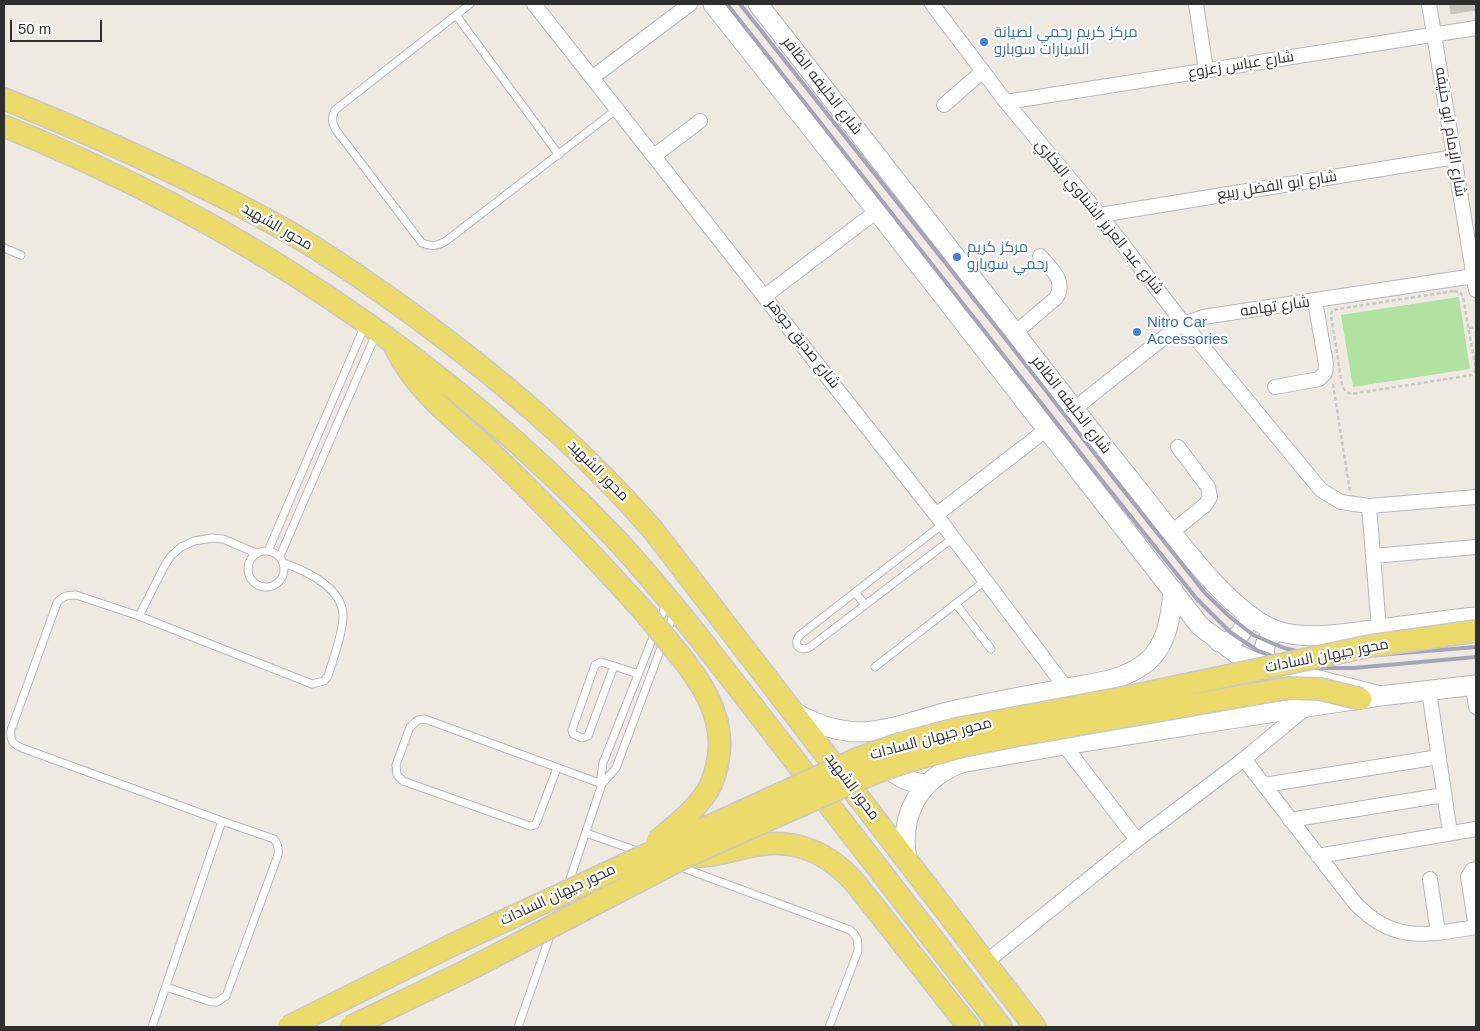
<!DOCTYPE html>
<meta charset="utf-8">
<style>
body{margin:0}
#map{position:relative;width:1480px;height:1031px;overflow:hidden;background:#eeeae2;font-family:Helvetica,sans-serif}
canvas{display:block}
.frame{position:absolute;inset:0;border:5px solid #2e2e2e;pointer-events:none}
.scale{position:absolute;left:10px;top:20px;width:92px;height:22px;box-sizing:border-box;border:2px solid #2e2e2e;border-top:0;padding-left:6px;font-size:15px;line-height:18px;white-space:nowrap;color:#2e2e2e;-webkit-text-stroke:4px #fff;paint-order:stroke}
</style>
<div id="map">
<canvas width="1480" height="1031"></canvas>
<div class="frame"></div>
<div class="scale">50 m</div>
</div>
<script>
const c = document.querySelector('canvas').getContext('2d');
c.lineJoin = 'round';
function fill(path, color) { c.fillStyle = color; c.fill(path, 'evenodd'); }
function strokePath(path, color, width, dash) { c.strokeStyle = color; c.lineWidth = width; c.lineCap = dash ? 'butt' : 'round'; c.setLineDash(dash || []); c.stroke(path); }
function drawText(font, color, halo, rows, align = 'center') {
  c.font = font + ' Helvetica,Cairo,sans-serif'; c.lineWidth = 4.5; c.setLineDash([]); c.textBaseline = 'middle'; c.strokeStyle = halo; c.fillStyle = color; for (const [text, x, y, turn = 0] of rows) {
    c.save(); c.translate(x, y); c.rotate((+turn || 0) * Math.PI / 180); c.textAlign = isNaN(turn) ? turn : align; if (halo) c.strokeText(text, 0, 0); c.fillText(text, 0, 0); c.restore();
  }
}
const green = new Path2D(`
 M1459,297L1470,369L1353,387L1341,315Z`);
const building = new Path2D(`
 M1450,4H1476V10L1451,14Z`);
const path = new Path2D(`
 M1454,291L1460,292L1463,297L1475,365V370L1472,375L1351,394L1345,391L1342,385L1331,316L1332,310Z
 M1469,328L1476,327
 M1333,384L1350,492`);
const lane = new Path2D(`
 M470,4L335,110C331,118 332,123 336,130L422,243C432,247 437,246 446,241L617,109
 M456,15L559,155
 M4,248L21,255
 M943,524L800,635C792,643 799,653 810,647L953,538
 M248 569a18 18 0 1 1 36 0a18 18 0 1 1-36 0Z
 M268,551L365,325
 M280,556L376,334
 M855,592L865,605
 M956,604L991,649
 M139,616L165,565L171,556L181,547L194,541L212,538L223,539L256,553
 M601,662L614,666L588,736L582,738L573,734L572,730L595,665Z
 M614,666L638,674
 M875,667L986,580
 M557,768L537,821L535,825L530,826L403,781L397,775L396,765L410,727L418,720L425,719L602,784
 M602,784L616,768L674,613
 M586,833L640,852
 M678,866L850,930C858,936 858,941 858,951L829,1027
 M568,885L602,784L601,777L603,763L667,602
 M166,987L211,1002H217L226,996L278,855C279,848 278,844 274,839L222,821
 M152,1027L222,821L22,748C12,744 10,740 11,730L57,603C62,596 67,595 76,595L139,616L312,684L324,681L328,676C333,659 343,634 343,616C343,588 306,571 284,563
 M518,1027L551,933`);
const street = new Path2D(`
 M534,4L936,515L1066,688
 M932,4L1006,102L1100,215L1184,324L1321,490L1341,502L1369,506L1476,497
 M1196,4L1206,70
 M1429,4L1476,290
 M593,77L690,4
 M1006,102L1476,28
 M944,105L983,71
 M654,156L700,121
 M1100,215L1455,157
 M765,296L877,211
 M1015,333L1056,298C1067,281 1051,269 1040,256
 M1275,387L1319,379L1325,373L1326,364L1315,301
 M1074,409L1172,331L1184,324L1203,317L1474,276
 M1369,506L1379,629
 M936,515L1047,429
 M1172,532L1205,505L1210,497L1208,487L1178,447
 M1373,556L1476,547
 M1473,686L1476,707
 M1429,691L1450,833
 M1064,745L1137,840
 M1244,759L1355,903C1394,944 1426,935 1476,927
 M1264,785L1439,757
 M1290,820L1444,795
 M1318,856L1476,829
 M1430,879L1438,933
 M1476,927L1468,877L1472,870L1476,869
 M986,962L1137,840L1244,759L1307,707`);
const secondary = new Path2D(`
 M713,4L877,211L1200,626L1237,654L1254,662L1272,668L1380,696
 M758,4C845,115 932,227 1019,338C1057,388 1097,438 1136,487C1169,528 1229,615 1278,631C1310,641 1347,633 1380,629C1412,625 1444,620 1476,617
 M1219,642C1237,642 1248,630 1246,612
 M1272,668C1260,655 1262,640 1278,631
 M794,712C814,724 835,731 859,732C888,732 919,719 948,712C986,703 1025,696 1063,689C1091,683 1119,682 1143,665C1167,648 1171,617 1173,590
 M881,759C892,775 907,783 927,784
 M907,859C899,815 919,779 961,763L1064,745L1307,707L1380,696L1476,685`);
const primary = new Path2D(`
 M4,99C63,122 120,148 178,175C225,198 273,221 317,249C364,279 409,311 453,345C527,402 591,459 653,530L1035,1027
 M4,126C234,219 443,357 614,537C673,601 725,671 778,739C852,835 927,931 1001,1027
 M396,349C419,396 462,424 499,460C551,510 599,562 647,615
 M687,856C713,858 734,849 758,845C798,838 831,855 856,884L969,1027`);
const rail = new Path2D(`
 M727,4L1104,483L1196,598L1230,632L1258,651L1286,661L1316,668H1354L1476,657
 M740,4L1012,347L1112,476L1205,593L1229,616L1253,635L1284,648L1313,655L1353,657L1476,647`);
const primaryBridge = new Path2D(`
 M647,615C680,658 732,705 717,765C715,776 711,787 704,796C691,814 674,827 657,841
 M288,1027L452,945L633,861L859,758L899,744L956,729L1122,698L1370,646L1476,631
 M350,1027L466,971L687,856L874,773L912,760L963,746L1019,735L1288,688L1320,689L1361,699`);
const markers = [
 [984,42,5,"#3f7fe0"],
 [957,257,5,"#3f7fe0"],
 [1137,332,5,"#3f7fe0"]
];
const shopNames = [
 ["مركز كريم رحمي لصيانة",994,33],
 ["السيارات سوبارو",994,50],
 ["مركز كريم",967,248],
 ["رحمي سوبارو",967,265],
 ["Nitro Car",1147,323],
 ["Accessories",1147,340]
];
const streetNames = [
 ["شارع عباس زعزوع",1241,65,-9],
 ["شارع الخليفه الظافر",822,86,52],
 ["شارع الإمام ابو حنيفه",1450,132,81],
 ["شارع ابو الفضل ربيع",1277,186,-9],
 ["شارع عبد العزيز الشناوي البخاري",1099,217,51],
 ["محور الشهيد",277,227,30],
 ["شارع تهامه",1275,307,-8],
 ["شارع صديق جوهر",803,344,52],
 ["شارع الخليفه الظافر",1071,405,52],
 ["محور الشهيد",598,471,45],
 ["محور جيهان السادات",1327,656,-11],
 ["محور جيهان السادات",931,739,-15],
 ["محور الشهيد",852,787,53],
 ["محور جيهان السادات",558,895,-25]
];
fill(green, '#b1e2a1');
fill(building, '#c7c4bd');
strokePath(building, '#cac6bb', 1);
strokePath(lane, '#b5b6c0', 9);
strokePath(street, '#b5b6c0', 16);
strokePath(secondary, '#b5b6c0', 21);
strokePath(primary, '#c9c9c9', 24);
strokePath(path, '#c9c9c9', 2.5, [4, 2.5]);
strokePath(lane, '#fff', 7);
strokePath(street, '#fff', 14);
strokePath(secondary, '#fff', 19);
strokePath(primary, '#ebd96a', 21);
strokePath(rail, '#a4a5b7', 4);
strokePath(primaryBridge, '#c9c9c9', 24, []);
strokePath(primaryBridge, '#ebd96a', 21);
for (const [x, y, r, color] of markers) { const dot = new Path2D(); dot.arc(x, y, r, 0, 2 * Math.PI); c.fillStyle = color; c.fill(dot); strokePath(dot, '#fff', 2); }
drawText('15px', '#366cbe', '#fff', shopNames, 'left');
drawText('15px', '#2e2e2e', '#fff', streetNames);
</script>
